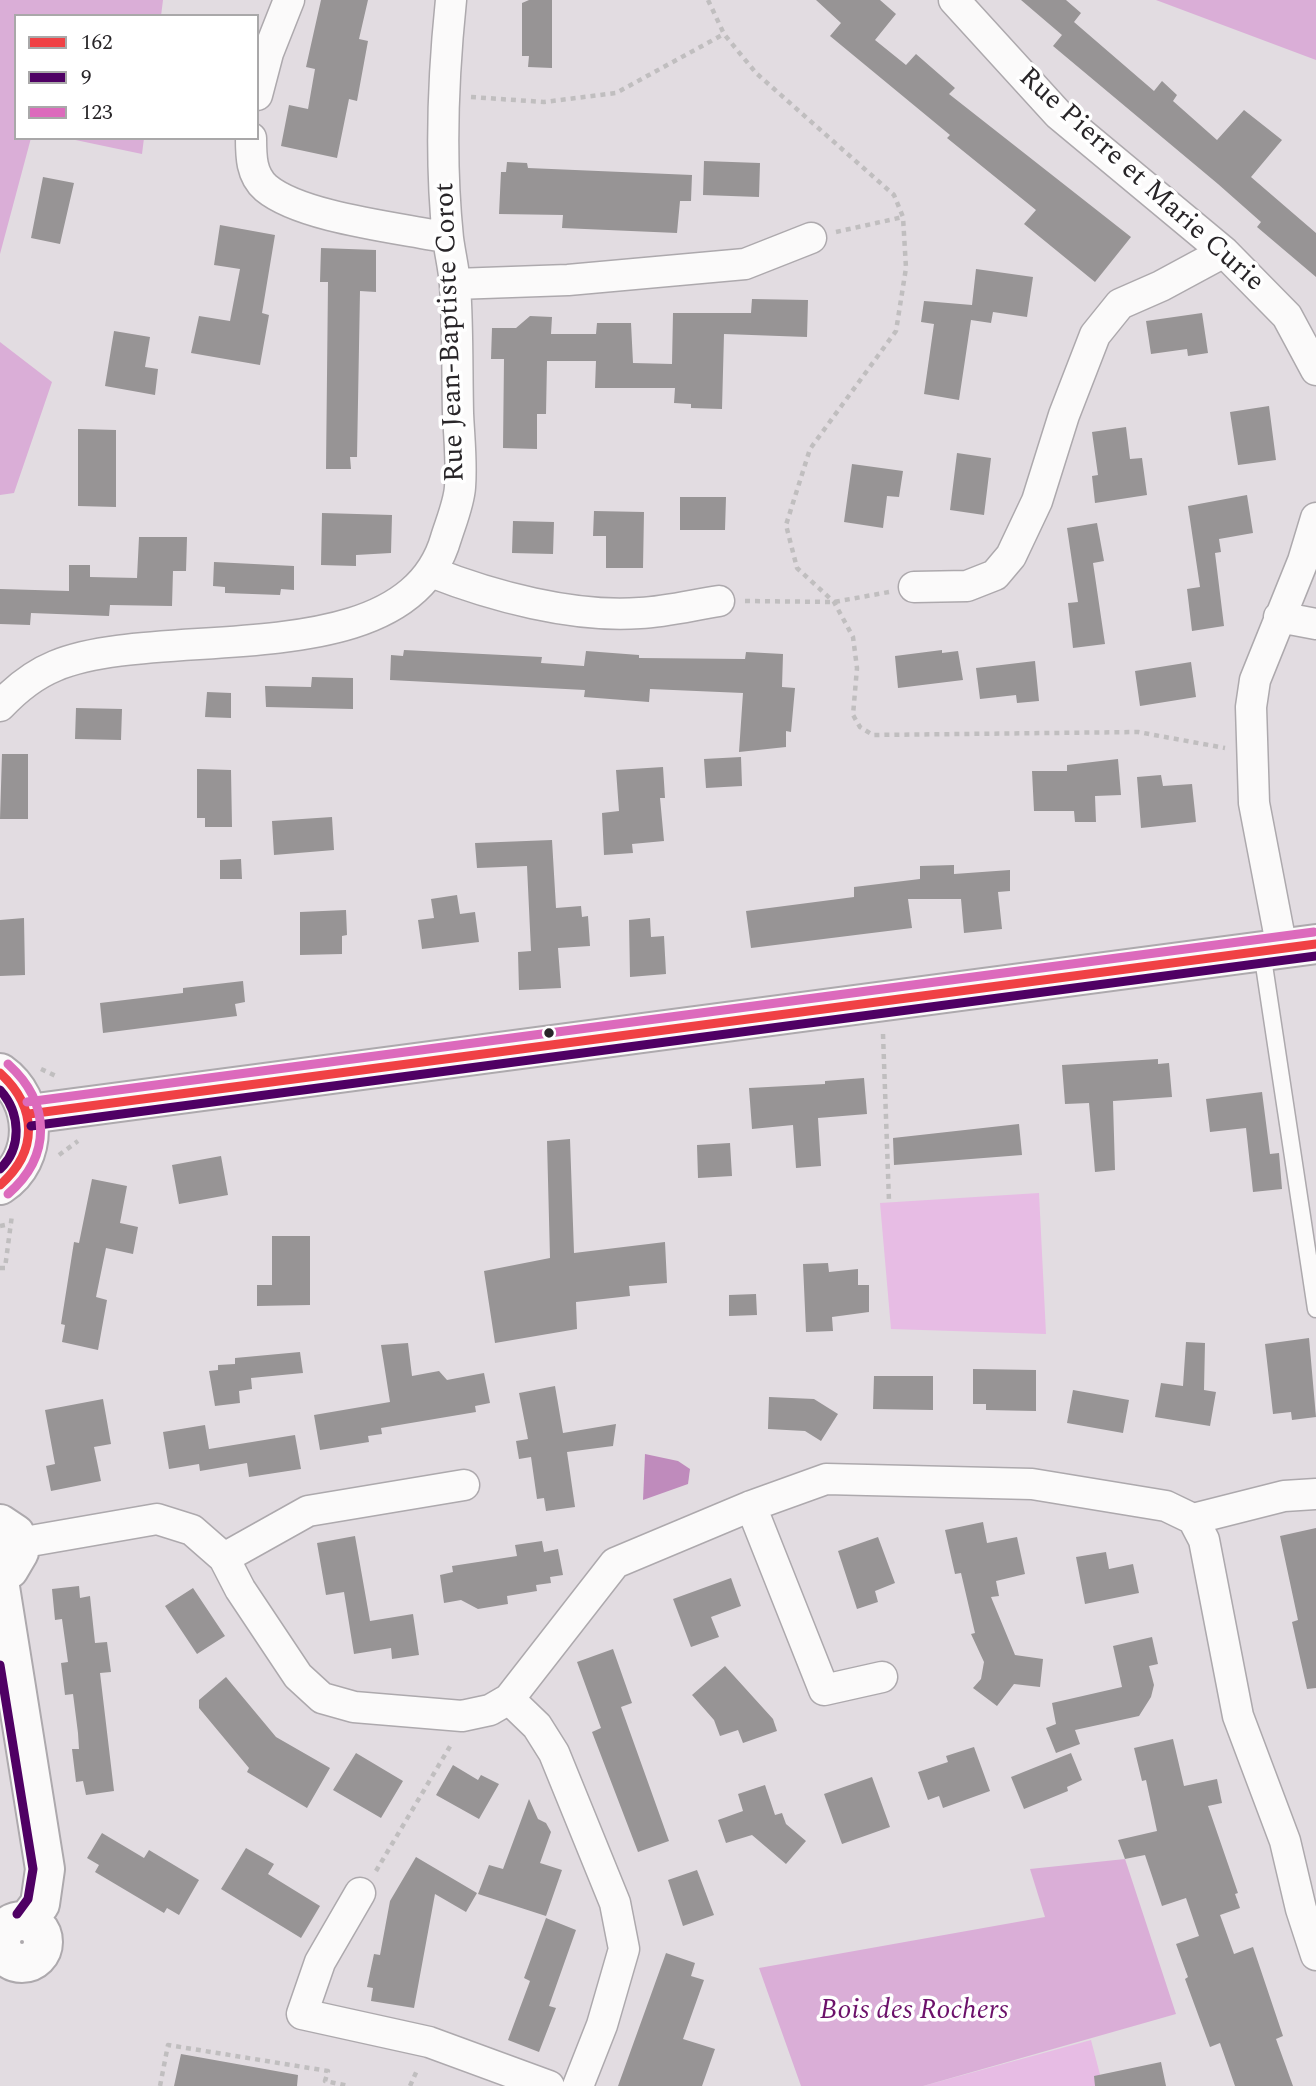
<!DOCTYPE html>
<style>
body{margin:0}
#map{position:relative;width:1316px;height:2086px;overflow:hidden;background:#e2dce1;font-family:Spectral,serif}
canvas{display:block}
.legend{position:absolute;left:14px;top:14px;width:245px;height:126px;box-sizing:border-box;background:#fff;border:2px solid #a9a8a9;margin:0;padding:9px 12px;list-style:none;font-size:21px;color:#282528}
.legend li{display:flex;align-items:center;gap:14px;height:35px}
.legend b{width:35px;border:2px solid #a9a8a9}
</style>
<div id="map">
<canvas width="1316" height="2086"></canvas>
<ul class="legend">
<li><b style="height:9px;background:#f04145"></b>162</li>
<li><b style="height:9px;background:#4f0064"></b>9</li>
<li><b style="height:9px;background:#dc6abc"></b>123</li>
</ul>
</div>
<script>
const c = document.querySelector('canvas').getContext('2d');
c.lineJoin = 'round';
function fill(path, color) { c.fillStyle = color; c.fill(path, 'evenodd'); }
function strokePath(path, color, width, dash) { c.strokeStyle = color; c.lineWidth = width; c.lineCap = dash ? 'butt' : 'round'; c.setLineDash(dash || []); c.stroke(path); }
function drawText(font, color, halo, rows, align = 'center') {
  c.font = font + ' Spectral,serif'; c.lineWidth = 7; c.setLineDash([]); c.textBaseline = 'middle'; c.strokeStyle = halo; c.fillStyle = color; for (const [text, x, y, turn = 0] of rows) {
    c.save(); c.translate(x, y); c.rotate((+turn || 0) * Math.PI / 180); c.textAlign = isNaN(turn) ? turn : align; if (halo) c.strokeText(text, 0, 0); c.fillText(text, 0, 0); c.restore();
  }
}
const green = new Path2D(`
 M1039,1193L1046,1334L891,1329L880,1203Z
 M1091,2040L1103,2086H923Z`);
const forest = new Path2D(`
 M0,0H163L161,16H16V138H31L0,254Z
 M1156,0H1316V60Z
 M66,138H144L142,154Z
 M0,342L52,382L14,493L0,495Z
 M1125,1859L1176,2014L923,2086H801L759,1968L1045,1917L1030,1869Z`);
const water = new Path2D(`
 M645,1454L678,1461L690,1469L688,1484L643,1500Z`);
const building = new Path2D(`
 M321,0H368L359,39L368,41L357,101L349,99L337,158L281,146L289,105L308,109L315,69L306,67Z
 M529,0H552V68L528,67L529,56H522V3Z
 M816,0H880L896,14L875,40L906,65L916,54L955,88L949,94L1131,237L1095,282L1024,224L1036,210L947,138L950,135L830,36L841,23Z
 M1021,0H1066L1081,13L1074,22L1154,91L1162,81L1177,95L1173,101L1217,140L1244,110L1282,140L1251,177L1316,233V277L1257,227L1261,222L1218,184L1053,46L1062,35Z
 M704,161L760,163L759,197L703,195Z
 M507,162L527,163L528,168L692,175L691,201H680L677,233L562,228L563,215L499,214L501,172H506Z
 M43,177L74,183L60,244L31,238Z
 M220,225L275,235L262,313L269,315L260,365L191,353L199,316L230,321L240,269L214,265Z
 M321,248L376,250V292L360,291L357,457H350L351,469H326L328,282H320Z
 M976,269L1033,277L1027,317L993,312L991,323L971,320L959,400L924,394L934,324L921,322L924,301L972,305Z
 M752,299L808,300L807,337L724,334L722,409L691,408V404L674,403L675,388H595L596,361H547L546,414H537V449L503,448L504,359H491L492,328H516L530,316L552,317L551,334H596L597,323H631L633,363L672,364L673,313H751Z
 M1202,313L1208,353L1188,356L1187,349L1151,354L1146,321Z
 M114,331L150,337L145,367L158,369L155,395L105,386Z
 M1269,406L1276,460L1238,465L1230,412Z
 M1126,427L1130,459L1142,458L1147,495L1095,503L1092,476L1098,475L1092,432Z
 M78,429L116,430V507L78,506Z
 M957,453L991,458L984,515L950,510Z
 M852,464L903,471L899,497L887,496L883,528L844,522Z
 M1247,495L1253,533L1219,539L1221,552L1215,553L1224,626L1192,631L1187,589L1200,587L1188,506Z
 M680,497H726L725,530H680Z
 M594,511L644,512L643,568H606V536H593Z
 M322,513L392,515L391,553L356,555V566L321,565Z
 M513,521L554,522L553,554L512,553Z
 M1097,523L1104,561L1093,563L1105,644L1073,648L1068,603L1078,602L1067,528Z
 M139,537H187L186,571H173L172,606L110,605L109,616L31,613L30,625L0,624V589L69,591V565H90V577L137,578Z
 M214,562L294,566V590L281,589L280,595L225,593V587L213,586Z
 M404,650L542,657L541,663L584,666L586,651L639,655V658L745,659L746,652L783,654L782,687L795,688L791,732L786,731V747L739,752L743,693L650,689L649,702L584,697L585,690L390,680L391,655L403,656Z
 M942,650V653L958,651L963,680L898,688L895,656Z
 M1035,661L1039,701L1017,703L1016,695L980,699L976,668Z
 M1191,662L1196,697L1140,706L1135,671Z
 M312,677L353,678V709L266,707L265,686L311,687Z
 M207,692L231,693V718L205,717Z
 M76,708L122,709L121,740L75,739Z
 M2,754H28V819H0Z
 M741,757L742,786L706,788L704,759Z
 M1118,759L1121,795L1095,796L1096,822H1075L1074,811H1034L1032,771H1067V765Z
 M663,767L665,798H660L664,841L632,844L633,853L604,855L602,813L619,811L616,770Z
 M197,769L231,770L232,827H205V818H197Z
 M1161,775L1163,786L1192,784L1196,822L1141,828L1137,777Z
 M332,817L334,850L274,855L272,821Z
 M552,840L556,908L581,906L582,917L588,916L590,946L558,948L561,988L519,990L518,952L531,951L527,866L477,868L475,843Z
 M241,859L242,879H220V860Z
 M954,865V874L1010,870V891L998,892L1002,929L964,933L961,899H908L912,928L751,948L746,911L854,897V887L920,879V866Z
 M457,895L460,914L475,912L479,942L422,949L418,920L434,918L431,899Z
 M346,910L347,935L342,936V954L300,955V912Z
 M24,918L25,975L0,976V920Z
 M650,918L651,937L664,936L666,974L630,977L629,920Z
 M243,981L245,1002L235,1004L237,1016L103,1033L100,1003L183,993V988Z
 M1158,1059V1064L1169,1063L1172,1097L1113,1101L1115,1170L1095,1172L1089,1103L1065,1104L1062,1065Z
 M864,1078L867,1114L818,1118L821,1166L796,1168L793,1125L752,1129L749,1088L825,1084V1081Z
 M1262,1092L1270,1154L1279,1153L1282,1189L1253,1192L1246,1128L1210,1132L1206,1099Z
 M1019,1124L1022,1155L894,1165L893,1138Z
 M570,1139L574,1253L665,1242L667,1283L629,1286L630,1296L576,1302L577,1329L495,1343L484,1271L550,1258L547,1141Z
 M730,1143L732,1176L698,1178L697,1145Z
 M221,1156L228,1195L179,1204L172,1165Z
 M92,1179L127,1186L120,1223L138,1227L133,1254L106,1248L96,1297L107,1300L98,1350L62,1342L65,1325L61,1324L74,1242L79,1243Z
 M272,1236H310V1305L257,1306V1285H272Z
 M828,1263L829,1272L858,1269V1285H869V1312L832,1317L833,1331L806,1332L803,1264Z
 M756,1294L757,1315L729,1316V1295Z
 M1309,1338L1316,1417L1292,1420L1291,1412L1273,1414L1265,1344Z
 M1186,1342L1205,1343L1204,1390L1216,1392L1210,1426L1155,1417L1161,1383L1183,1386Z
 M408,1343L412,1376L439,1371L447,1380L484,1373L490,1403L475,1406L476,1412L381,1428L382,1434L368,1436L369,1442L320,1450L314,1415L390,1402L381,1345Z
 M300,1352L303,1373L251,1378L252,1389L239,1391L240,1403L215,1406L209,1371L218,1370V1365L235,1364V1358Z
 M973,1369L1036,1370V1411L986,1410V1404H973Z
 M874,1376H933V1410L873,1409Z
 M555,1386L563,1433L616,1424L613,1446L567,1452L575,1507L546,1511L544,1498L537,1499L531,1457L519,1459L516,1441L528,1439L519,1393Z
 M1073,1390L1129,1400L1123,1433L1067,1423Z
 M769,1397L814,1399L838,1414L821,1441L805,1431L768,1429Z
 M103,1399L111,1444L94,1447L101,1481L51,1491L46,1466L55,1464L45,1410Z
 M205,1425L209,1449L295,1435L301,1469L249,1477L247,1463L200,1471L199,1464L169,1469L163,1432Z
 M983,1522L987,1543L1017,1537L1025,1574L996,1581L999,1596L991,1597L1015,1655L1043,1659L1040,1687L1014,1684L997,1706L973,1688L981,1679L984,1662L971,1634L975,1633L961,1573L955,1574L945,1530Z
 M1316,1528V1688L1307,1689L1292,1622L1298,1620L1280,1536Z
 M355,1536L370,1621L413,1614L419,1655L392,1659L391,1648L354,1654L344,1592L326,1595L317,1543Z
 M878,1537L895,1583L875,1591L878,1602L857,1609L838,1551Z
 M542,1541L544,1552L558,1549L563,1575L550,1577L551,1583L536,1585L537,1591L507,1596L508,1604L478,1609L461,1600L444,1603L440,1575L453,1572L452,1566L517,1556L515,1545Z
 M1106,1552L1109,1569L1133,1564L1139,1593L1085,1604L1076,1557Z
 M731,1578L741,1606L711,1617L719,1637L691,1647L673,1599Z
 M79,1586L80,1598L90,1596L95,1643L107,1642L111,1672L100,1673L114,1791L86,1795L83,1781L76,1782L72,1749H79L78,1733L73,1694L65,1695L61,1663L68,1662L62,1619L55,1620L52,1589Z
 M193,1588L225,1636L197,1654L165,1606Z
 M1152,1637L1158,1664L1149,1666L1154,1685L1151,1697L1139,1716L1075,1730L1080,1744L1056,1753L1046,1728L1056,1724L1052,1703L1122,1687L1113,1646Z
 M613,1649L632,1703L621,1707L669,1841L638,1852L592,1732L601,1728L577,1662Z
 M725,1666L773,1719L777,1731L743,1743L738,1730L720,1736L714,1720L692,1695Z
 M226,1677L276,1737L330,1768L307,1808L247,1772L249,1768L199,1708V1700Z
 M1173,1739L1184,1786L1217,1779L1222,1803L1208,1806L1238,1893L1235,1894L1240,1908L1220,1915L1234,1954L1253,1947L1283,2036L1276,2039L1293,2086H1235L1220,2043L1210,2047L1185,1979L1188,1977L1176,1944L1199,1936L1186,1898L1162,1906L1145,1855L1125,1859L1118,1840L1157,1831L1146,1780L1142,1781L1134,1748Z
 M974,1747L990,1791L943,1808L939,1796L928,1800L918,1772L948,1762L946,1756Z
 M356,1753L403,1781L381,1818L333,1790Z
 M1071,1753L1082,1780L1067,1787L1068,1791L1024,1809L1011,1777Z
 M453,1765L478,1780L481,1775L499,1784L479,1819L436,1795Z
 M872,1777L890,1827L842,1844L824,1794Z
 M765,1785L775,1815L782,1813L786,1824L806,1841L786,1864L752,1835L726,1843L718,1820L743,1811L738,1794Z
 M529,1799L538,1819L546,1823L551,1832L540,1863L562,1870L546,1916L478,1894L489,1865L503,1869Z
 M102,1833L144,1858L149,1850L199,1880L179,1915L167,1908L164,1913L95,1872L99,1865L87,1858Z
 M246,1848L274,1864L268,1874L320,1906L301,1938L221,1889Z
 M416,1857L477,1893L466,1912L435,1894L414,2008L371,2001L373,1988L367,1987L374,1954L380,1955L390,1901Z
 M697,1870L714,1915L683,1926L668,1880Z
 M546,1918L576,1930L549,2006L556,2008L539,2052L508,2040L530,1981L524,1978Z
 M666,1953L695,1963L691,1976L704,1980L683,2039L715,2049L702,2086H618Z
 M181,2054L298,2075L297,2086H174Z
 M1161,2062L1166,2086H1095L1094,2076Z`);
const path = new Path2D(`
 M708,0L724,34L756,73L894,195L903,217L906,268L896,331L810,449L786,525L797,568L834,602L853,637L857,668L853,715L860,727L873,735L1138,732L1225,748
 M471,97L544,102L616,93L724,34
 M836,232L903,217
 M745,601L834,602L889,592
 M883,1034L889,1201
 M41,1069L58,1077
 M59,1155L78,1141
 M0,1226L10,1224
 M0,1268H5L12,1215
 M376,1871L452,1743
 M160,2086L168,2045L328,2071L325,2081L349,2086
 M410,2086L418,2068`);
const lane = new Path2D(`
 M1262,952L1316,1309`);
const street = new Path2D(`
 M954,0L1058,114L1224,252L1287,316L1316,370
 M257,95L268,53L289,0
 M251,138C251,156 251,175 266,188C302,218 401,228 448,238
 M455,284L568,280L745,264L811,238
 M431,572C492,596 573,618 640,613C666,612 693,605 719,601
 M914,587L967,586L995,575L1011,556L1037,501L1064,415L1095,335L1120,304L1161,286L1224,252
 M1279,617L1316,624
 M0,706C16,689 33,675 55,666C160,622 406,678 446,538C451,522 459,503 460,487C462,462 459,437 458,413C457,370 458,328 455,285C454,269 450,254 448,238C440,161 443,77 451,0
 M1282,949L1254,803L1251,707L1255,680L1303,561L1316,518
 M751,1506L824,1690L882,1677
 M1193,1519L1284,1496L1316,1494
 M19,1543L157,1519L192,1530L224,1558L240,1589L298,1676L322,1698L354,1707L462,1716L490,1710L509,1699L537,1726L554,1753L615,1903L624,1949L602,2025L578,2086
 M224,1558L308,1511L464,1485
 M509,1699L615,1563L751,1506L826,1479L1032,1484L1166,1506L1193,1519L1204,1540L1238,1716L1285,1841L1301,1909L1316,1955
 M360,1893L320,1962L302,2014L429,2042L549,2086
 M0,1932L2,1934`);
const secondary = new Path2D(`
 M0,1073C37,1099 40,1159 0,1185
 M29,1114L1316,944
 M0,1524L15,1534L19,1552L9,1569L0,1572
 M0,1587L45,1869L40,1904L27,1921
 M1 1942a21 21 0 1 1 42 0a21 21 0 1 1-42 0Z`);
const bus1 = new Path2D(`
 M0,1073C37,1107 39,1151 0,1185
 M29,1114L1316,944`);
const bus2 = new Path2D(`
 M0,1090C20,1112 23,1147 0,1169
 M31,1126L1316,956
 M0,1665L33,1869L28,1899L17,1914`);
const bus3 = new Path2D(`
 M27,1102L1314,932
 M8,1194C52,1156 51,1103 8,1064`);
const markers = [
 [549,1033,6,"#282528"]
];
const streetNames = [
 ["Rue Pierre et Marie Curie",1140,181,42],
 ["Rue Jean-Baptiste Corot",452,332,-92]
];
const parkNames = [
 ["Bois des Rochers",914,2013]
];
fill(green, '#e7bce4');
fill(forest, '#daaed7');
fill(water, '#bf8bbc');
fill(building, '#979495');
strokePath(lane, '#ada9ad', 19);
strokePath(street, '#ada9ad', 33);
strokePath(secondary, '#ada9ad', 42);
strokePath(path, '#c0bebf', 4.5, [5, 5]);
strokePath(lane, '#fbfafa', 16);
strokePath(street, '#fbfafa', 30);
strokePath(secondary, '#fbfafa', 38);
strokePath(bus1, '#f04145', 9);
strokePath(bus2, '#4f0064', 9);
strokePath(bus3, '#dc6abc', 9);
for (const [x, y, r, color] of markers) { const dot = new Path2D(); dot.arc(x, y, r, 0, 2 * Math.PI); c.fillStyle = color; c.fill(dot); strokePath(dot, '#fff', 2.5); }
drawText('28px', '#282528', '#fff', streetNames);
drawText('italic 28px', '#6c116a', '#fff', parkNames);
</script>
